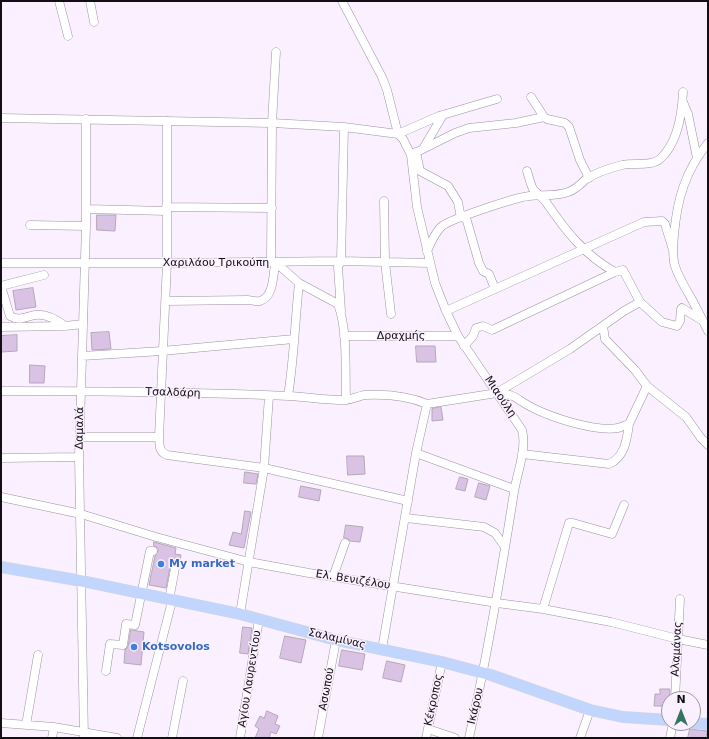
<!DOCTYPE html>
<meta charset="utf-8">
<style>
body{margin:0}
#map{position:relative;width:709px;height:739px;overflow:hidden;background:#faf0ff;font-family:"DejaVu Sans",sans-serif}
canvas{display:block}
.frame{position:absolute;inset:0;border:2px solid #120e13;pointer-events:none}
.north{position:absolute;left:661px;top:691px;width:40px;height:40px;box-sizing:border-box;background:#faf0ff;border:1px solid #9d96a1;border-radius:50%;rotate:0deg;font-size:11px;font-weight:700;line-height:16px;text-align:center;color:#120e13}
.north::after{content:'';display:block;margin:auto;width:14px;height:18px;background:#357461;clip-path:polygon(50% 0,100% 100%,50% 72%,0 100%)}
</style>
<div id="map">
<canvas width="709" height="739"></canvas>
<div class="frame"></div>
<div class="north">N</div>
</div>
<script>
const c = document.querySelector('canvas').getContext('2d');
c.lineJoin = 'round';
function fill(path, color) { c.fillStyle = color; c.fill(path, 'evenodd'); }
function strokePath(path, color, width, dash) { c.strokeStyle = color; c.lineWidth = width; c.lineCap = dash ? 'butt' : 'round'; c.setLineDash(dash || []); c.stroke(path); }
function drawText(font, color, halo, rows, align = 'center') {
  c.font = font + ' "DejaVu Sans",sans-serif'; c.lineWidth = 3; c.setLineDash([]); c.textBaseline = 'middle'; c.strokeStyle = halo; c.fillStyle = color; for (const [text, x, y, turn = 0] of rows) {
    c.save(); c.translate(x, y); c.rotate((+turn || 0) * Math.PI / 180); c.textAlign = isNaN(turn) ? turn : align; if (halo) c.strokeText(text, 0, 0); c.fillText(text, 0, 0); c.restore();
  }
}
const building = new Path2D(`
 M97,215H116L115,231L97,230Z
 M33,288L36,307L16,310L13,291Z
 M109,332L111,349L92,350L91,333Z
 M17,335V351L1,352V336Z
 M416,346H435L436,362H417Z
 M30,365L45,366L44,383H30Z
 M441,407L443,420L432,421V409Z
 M347,456H364L365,474L348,475Z
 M245,472L258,474L256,484L244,483Z
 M460,477L468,479L465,491L456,489Z
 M479,483L490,486L486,500L475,497Z
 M301,486L321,490L319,501L299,497Z
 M245,511L251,512L244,548L229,545L233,532L241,534Z
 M346,525L363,527L360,542L350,541L347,538H344Z
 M154,542L176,548L175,554L181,555L180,560L177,558H175L171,562L166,588L149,585L155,556L158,551V548L154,546Z
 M243,627L252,628L248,654L240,653Z
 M131,630L144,632L141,665L124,663L125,650L128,646Z
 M285,636L306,640L301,663L280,658Z
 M342,650L365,654L362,670L339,666Z
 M387,661L405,665L401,682L383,678Z
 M660,689H670L669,706H654L655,694H660Z
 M267,711L278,716L275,724L280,726L276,734L271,732L269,738H255L259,729L255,726L260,716L264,718Z
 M690,729L707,731L706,738H688Z`);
const minor = new Path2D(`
 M59,1L68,36
 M90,1L94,22
 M342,1L382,77L387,90L398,134L403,139L411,155L417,207L435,283L446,311L458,336L522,430C527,449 517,473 514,492C501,575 487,657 469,738
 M276,52L272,123L271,262L282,268L299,283C295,321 294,359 288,396
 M531,97L544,117L547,119L565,123L569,127L580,160L589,178
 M683,102L688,114L697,158
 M1,118L272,123L344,127L398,134L439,116L497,99
 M167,121V263L159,437C160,446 158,451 167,455L264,468L408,501
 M708,143C685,171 677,200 674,235C673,245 672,256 675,266C678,276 684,286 690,296C696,307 702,319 708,331
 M424,147L443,115
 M416,152L420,171L448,186L458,202L460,213L467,221L479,263L483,271L489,274L495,289
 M411,155L455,133L469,128L516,123L544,117
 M527,171C529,177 530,183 533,189C536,193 542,197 546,202C565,230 584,255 615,272L623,270L640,302L662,322L677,326L680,321L681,309L682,308L703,321
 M384,201L385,262L391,314
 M166,207L272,208
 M86,209L167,211
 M30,225L86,226
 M427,251C431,243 434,234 441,227C447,220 517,197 529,196C542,194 555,197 568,192C575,190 580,185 585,180C595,173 610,168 622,165C633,162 651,167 660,159C678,143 682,114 683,92
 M1,263H167L341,261L430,263
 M299,283L338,304C348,331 345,372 346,400
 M1,286L10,316C19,321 25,317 35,315C46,313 56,319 65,326
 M1,286L44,275
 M166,301L248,300C251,300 257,302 260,301C274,297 273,275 275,264
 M341,311L338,267L341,261L344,127
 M446,311L644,222L662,221L665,224L673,250
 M603,326L605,339L635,370L647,386L686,417L701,438L708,445
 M1,327L65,326L83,324
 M344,336H458
 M464,346L473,336L476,328L483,326L492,330L615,272
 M82,356L162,351L294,339
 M1,391C97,391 193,392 289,396C308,397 326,400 344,400C351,400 358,396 365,395C386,394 406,395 427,404
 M498,392L570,349L624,311L640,302
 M80,437H159
 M416,453L514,489
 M522,454L609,464C625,457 627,439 629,424
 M1,458L79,457
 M1,497L81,514L156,537L249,562L309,573L497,603L543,609L611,622L678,639L708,645
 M406,518L484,527L495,533L505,547
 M333,577L345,543
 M169,600L176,563
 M543,609L569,523H573L612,534L624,505
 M240,614L264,468L269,396
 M382,649L416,453L427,404L497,393C515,393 518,401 533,408C553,418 596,432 618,428C621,427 626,425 629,424L647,386
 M106,671L110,644L123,645L126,624L135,625L150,551H153
 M675,699L680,599
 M1,723L54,727L117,738
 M26,725L38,655
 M428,729L455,738
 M52,738L54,727
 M84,738L79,457L86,226V119
 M137,738L172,601
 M172,738L183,681
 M240,738L259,619
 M318,738L336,640
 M426,738L442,662
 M580,738L590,710
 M670,738L673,723`);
const major = new Path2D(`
 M1,567L82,581L240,614L336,640L442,662L491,675L590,710L623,717L669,720
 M693,723L708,724`);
const markers = [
 [161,564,4,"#3f7fe0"],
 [134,647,4,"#3f7fe0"]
];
const streetNames = [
 ["Χαριλάου Τρικούπη",216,263],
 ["Δραχμής",401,336],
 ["Τσαλδάρη",173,393,2],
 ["Μιαούλη",500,397,56],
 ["Δαμαλά",80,428,-89],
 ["Ελ. Βενιζέλου",353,580,9],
 ["Σαλαμίνας",337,639,13],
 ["Αλαμάνας",677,649,-87],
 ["Αγίου Λαυρεντίου",250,679,-81],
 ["Ασωπού",327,689,-80],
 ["Κέκροπος",434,700,-78],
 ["Ικάρου",476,706,-77]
];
const shopNames = [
 ["My market",169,564],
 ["Kotsovolos",142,647]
];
fill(building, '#dac2e5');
strokePath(building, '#b2a8b6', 1);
strokePath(minor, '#9b92a0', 9);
strokePath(major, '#d9d8d9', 12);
strokePath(minor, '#fff', 8);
strokePath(major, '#c2d5fc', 11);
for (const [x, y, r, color] of markers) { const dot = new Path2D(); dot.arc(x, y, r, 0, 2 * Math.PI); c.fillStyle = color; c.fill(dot); strokePath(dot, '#faf0ff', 1.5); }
drawText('11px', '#120e13', '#faf0ff', streetNames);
drawText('bold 11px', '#366cbe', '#faf0ff', shopNames, 'left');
</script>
